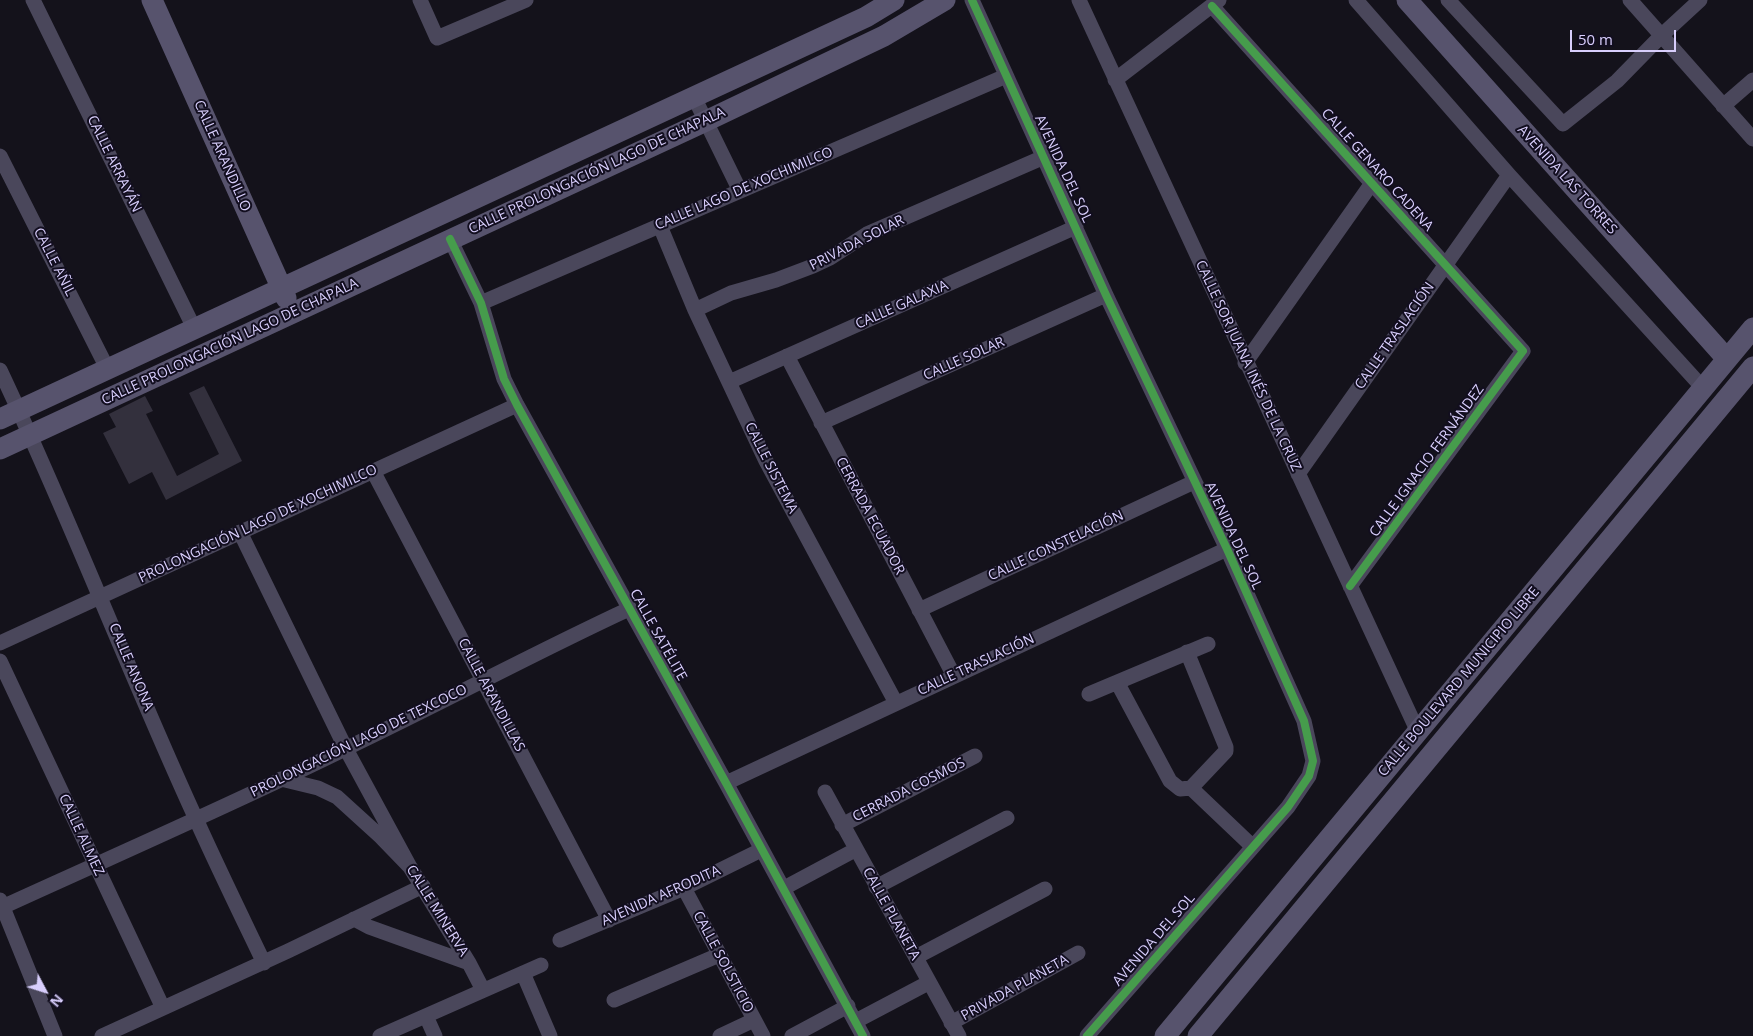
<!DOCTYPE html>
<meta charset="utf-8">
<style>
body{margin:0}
#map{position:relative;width:1753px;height:1036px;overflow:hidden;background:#14121b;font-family:"Open Sans",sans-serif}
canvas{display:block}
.north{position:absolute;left:20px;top:966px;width:50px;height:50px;-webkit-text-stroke:4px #120e1f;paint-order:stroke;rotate:130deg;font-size:14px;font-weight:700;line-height:20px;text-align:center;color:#d8cefc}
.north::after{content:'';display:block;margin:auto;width:18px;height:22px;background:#d8cefc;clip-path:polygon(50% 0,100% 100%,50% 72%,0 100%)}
.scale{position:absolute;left:1570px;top:30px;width:106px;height:22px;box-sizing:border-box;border:2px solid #d8cefc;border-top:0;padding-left:6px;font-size:15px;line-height:18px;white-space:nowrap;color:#d8cefc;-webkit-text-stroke:4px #120e1f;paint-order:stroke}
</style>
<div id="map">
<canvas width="1753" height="1036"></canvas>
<div class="north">N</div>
<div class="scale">50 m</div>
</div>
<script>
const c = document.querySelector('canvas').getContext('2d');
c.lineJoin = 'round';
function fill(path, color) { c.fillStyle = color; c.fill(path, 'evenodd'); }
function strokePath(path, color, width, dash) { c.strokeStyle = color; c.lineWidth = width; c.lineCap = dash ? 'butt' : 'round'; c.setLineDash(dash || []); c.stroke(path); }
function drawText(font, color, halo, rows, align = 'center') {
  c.font = font + ' "Open Sans",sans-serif'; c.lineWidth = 4; c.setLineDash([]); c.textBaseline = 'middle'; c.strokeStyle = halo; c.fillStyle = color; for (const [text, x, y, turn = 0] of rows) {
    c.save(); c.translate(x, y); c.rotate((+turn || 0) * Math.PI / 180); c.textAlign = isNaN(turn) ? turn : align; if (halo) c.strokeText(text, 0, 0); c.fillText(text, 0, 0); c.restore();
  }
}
const building = new Path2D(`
 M204,386L242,461L166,500L152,472L129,484L103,433L116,427L109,414L145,396L153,411L146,414L177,476L219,454L189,393Z`);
const street = new Path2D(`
 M33,0L194,328
 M420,0L437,38L526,0
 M972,0L1106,295L1227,549L1304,721L1313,761L1309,776L1288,807L1087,1036
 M1079,0L1418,732
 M1356,0L1509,175L1703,388
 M1448,0L1563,124L1617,81L1662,35L1700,0
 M1630,0L1753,139
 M1212,6L1523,351L1350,586
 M1115,80L1219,0
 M694,97L740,191
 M1723,106L1753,80
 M0,156L107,368
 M660,226L695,310L766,461L896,703
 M450,239L481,303L504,379L517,405L726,783L863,1036
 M481,303L1006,76
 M695,310L731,293L776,280L813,266L830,258L867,234L1044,157
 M787,356L954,676
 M1245,363L1372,183
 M0,370C70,518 128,671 196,819C218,868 241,915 264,963
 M729,382L1076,227
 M821,423L1106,295
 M373,471L609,920
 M1298,474L1509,175
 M240,532L346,749L410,867
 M919,610L1194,482
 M0,643L517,405
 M0,661L163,1008
 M1117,682L1170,781L1180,789L1191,788L1226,751V747L1187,652
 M1089,694L1208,644
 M281,779L318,788L337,797L381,837L410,867L469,963L483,990
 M726,783L1227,549
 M1191,788L1252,846
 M825,792L959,1036
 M842,825L975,756
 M876,887L1007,818
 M684,888L763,1036
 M784,888L855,850
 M0,900L55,1036
 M0,908C116,855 233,804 347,748C442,703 534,653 629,609
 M354,919L369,927L469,963
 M560,940L684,888L761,850
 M916,957L1045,889
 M523,973L550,1036
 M614,1000L719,955
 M426,1016L435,1036
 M856,1021L928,983
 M951,1023L1078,953
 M102,1036L288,951L423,886
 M380,1036L541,965
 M720,1036L754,1020
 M792,1036L848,1006`);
const secondary = new Path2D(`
 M152,0L286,298
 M1407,0L1727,359
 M0,419L866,17L894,0
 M0,449L706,121L884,36L945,0
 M1165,1036L1753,328
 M1198,1036L1753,367`);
const cycleway = new Path2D(`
 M972,0L1106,295L1227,549L1304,721L1313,761L1309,776L1288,807L1087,1036
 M1212,6L1523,351L1350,586
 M450,239L481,303L504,379L517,405L726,783L863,1036`);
const streetNames = [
 ["CALLE ARANDILLO",222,156,66],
 ["CALLE ARRAYÁN",114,164,64],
 ["AVENIDA DEL SOL",1063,169,65],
 ["CALLE GENARO CADENA",1377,170,48],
 ["CALLE PROLONGACIÓN LAGO DE CHAPALA",597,171,-25],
 ["AVENIDA LAS TORRES",1567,180,48],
 ["CALLE LAGO DE XOCHIMILCO",744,189,-23],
 ["PRIVADA SOLAR",857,243,-27],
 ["CALLE AÑIL",54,262,63],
 ["CALLE GALAXIA",902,305,-24],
 ["CALLE TRASLACIÓN",1395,336,-55],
 ["CALLE PROLONGACIÓN LAGO DE CHAPALA",230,342,-25],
 ["CALLE SOLAR",964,359,-24],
 ["CALLE SOR JUANA INÉS DE LA CRUZ",1248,366,65],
 ["CALLE IGNACIO FERNÁNDEZ",1427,461,-54],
 ["CALLE SISTEMA",771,468,63],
 ["CERRADA ECUADOR",870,516,62],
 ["PROLONGACIÓN LAGO DE XOCHIMILCO",258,524,-25],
 ["AVENIDA DEL SOL",1233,536,65],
 ["CALLE CONSTELACIÓN",1056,546,-25],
 ["CALLE SATÉLITE",658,635,61],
 ["CALLE TRASLACIÓN",976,665,-25],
 ["CALLE ANONA",131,667,67],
 ["CALLE BOULEVARD MUNICIPIO LIBRE",1459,682,-50],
 ["CALLE ARANDILLAS",491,695,62],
 ["PROLONGACIÓN LAGO DE TEXCOCO",359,741,-26],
 ["CERRADA COSMOS",909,790,-27],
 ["CALLE ALMEZ",81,835,65],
 ["AVENIDA AFRODITA",661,896,-24],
 ["CALLE MINERVA",437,911,58],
 ["CALLE PLANETA",891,914,61],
 ["AVENIDA DEL SOL",1154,940,-49],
 ["CALLE SOLSTICIO",723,962,62],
 ["PRIVADA PLANETA",1015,988,-29]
];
fill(building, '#33303d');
strokePath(street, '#4a475b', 15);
strokePath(secondary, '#57536d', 21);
strokePath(cycleway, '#469c4c', 8);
drawText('14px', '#d8cefc', '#120e1f', streetNames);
</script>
